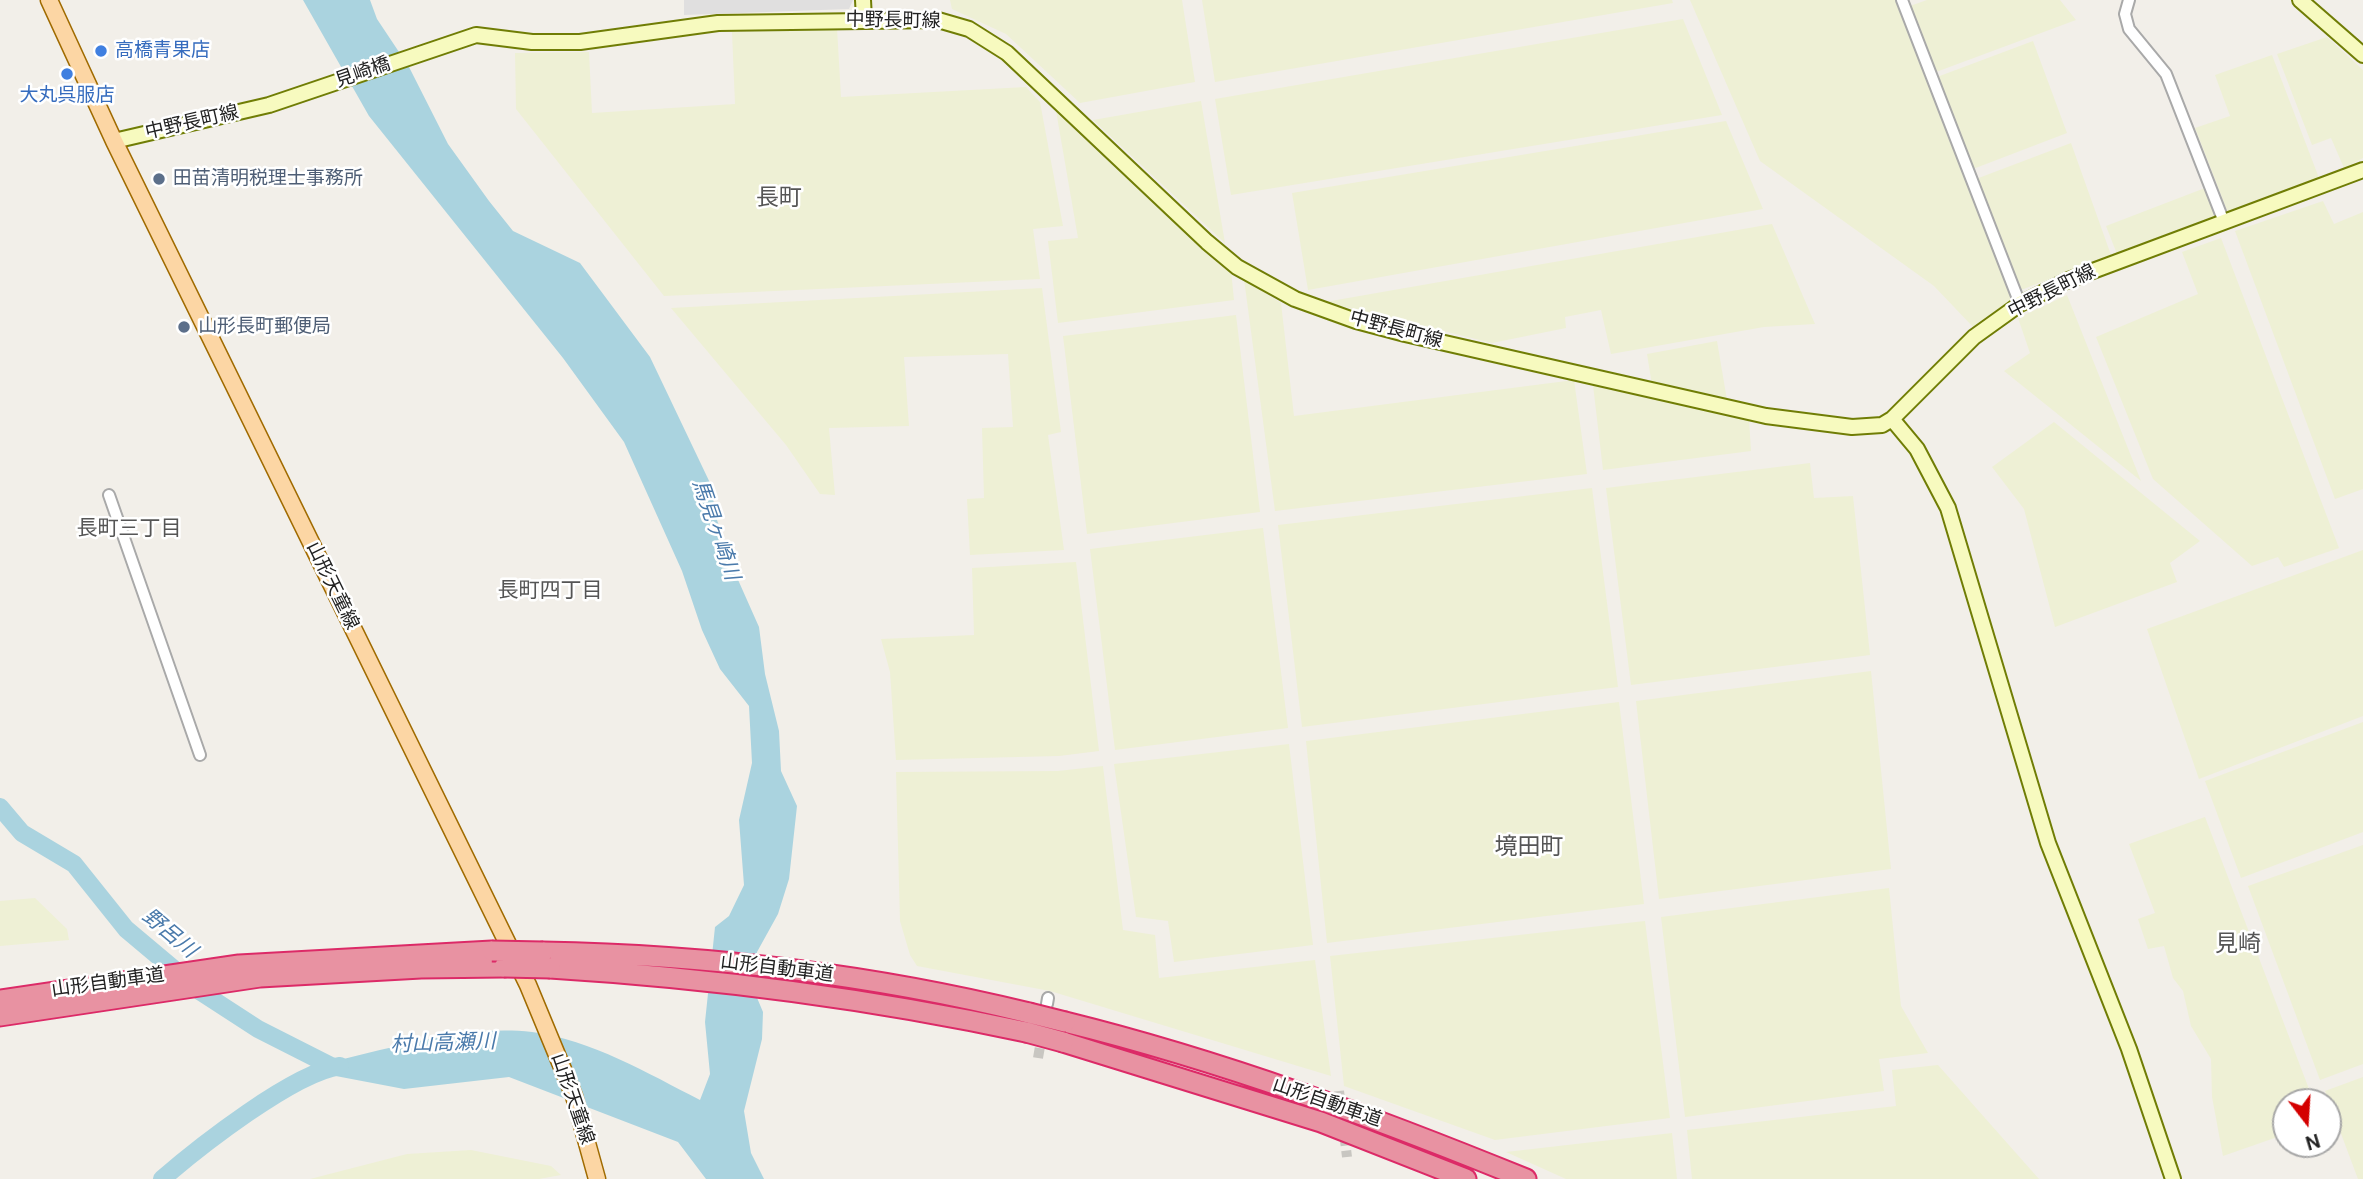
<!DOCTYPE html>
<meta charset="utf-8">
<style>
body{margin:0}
#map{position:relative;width:2363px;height:1179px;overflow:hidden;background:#f2efe9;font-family:"DM Sans",sans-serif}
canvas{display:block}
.north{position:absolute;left:2272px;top:1088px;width:70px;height:70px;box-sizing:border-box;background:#fff;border:2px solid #a7a7a7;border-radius:50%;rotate:163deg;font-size:19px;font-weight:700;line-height:28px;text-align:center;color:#222}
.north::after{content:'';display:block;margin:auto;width:24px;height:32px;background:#d40000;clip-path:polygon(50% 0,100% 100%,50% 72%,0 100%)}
</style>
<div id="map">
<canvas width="2363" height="1179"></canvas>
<div class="north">N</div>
</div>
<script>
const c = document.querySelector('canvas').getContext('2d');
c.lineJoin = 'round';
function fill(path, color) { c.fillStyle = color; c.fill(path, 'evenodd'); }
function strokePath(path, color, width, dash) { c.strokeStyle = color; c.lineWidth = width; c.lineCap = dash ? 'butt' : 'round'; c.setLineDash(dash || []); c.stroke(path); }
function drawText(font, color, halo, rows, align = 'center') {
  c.font = font + ' "DM Sans","Noto Sans JP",sans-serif'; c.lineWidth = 5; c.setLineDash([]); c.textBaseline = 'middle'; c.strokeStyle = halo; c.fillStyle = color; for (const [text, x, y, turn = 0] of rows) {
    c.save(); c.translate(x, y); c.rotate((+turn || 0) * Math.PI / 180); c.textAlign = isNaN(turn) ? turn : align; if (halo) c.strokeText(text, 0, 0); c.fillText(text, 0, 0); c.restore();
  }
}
const residential = new Path2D(`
 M684,0H853L849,9L684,15Z`);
const farmland = new Path2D(`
 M950,0H1182L1195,82L1080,103L1006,34L952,9Z
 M1202,0H1672L1673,3L1215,82Z
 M1690,0H1896L2013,300L1974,328L1934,286L1760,161Z
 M1927,0H2060L2076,20L1936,72L1910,6Z
 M1683,19L1722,115L1231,195L1215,99Z
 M837,28L841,97L1026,87L1040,102L1063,226L1033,229L1040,279L664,296L516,109L515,53L589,52L592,113L735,104L732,32Z
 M2327,37L2363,70V158L2344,168L2331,138L2312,145L2277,54Z
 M2033,41L2067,133L1973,169L1937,77Z
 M2272,55L2319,178L2228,213L2195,128L2230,116L2215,75Z
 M1201,101L1225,243L1093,120Z
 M1055,105L1231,270L1234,300L1058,323L1048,241L1078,238Z
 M1726,121L1763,209L1308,290L1292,193Z
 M2071,143L2111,255L2021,290L1976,179Z
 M2205,188L2217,217L2117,254L2106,226Z
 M2323,201L2334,224L2363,212V489L2335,499L2235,231Z
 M1772,224L1815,324L1764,327L1611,354L1601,310L1565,317L1566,328L1492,343L1325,302Z
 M2221,238L2339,548L2284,567L2278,557L2252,566L2153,479L2096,337L2198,294L2182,252Z
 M1244,279L1281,303L1294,416L1574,380L1587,474L1275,511Z
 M1042,288L1061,432L1048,435L1064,550L970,555L967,499L984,498L982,428L1013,427L1008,354L904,357L909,426L829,428L835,495L820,494L786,445L671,308Z
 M2067,295L2141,481L2004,371L2030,353L2018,318Z
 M1236,315L1260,512L1087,534L1063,336Z
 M1717,341L1727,400L1652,385L1647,354Z
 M1593,385L1749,419L1751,451L1603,470Z
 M2054,422L2200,541L2170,563L2177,582L2055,627L2024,509L1992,467Z
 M1810,463L1814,498L1853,496L1870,655L1631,685L1606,488Z
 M1592,488L1618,687L1302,727L1278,525Z
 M1263,528L1288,728L1115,750L1090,549Z
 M2363,550V716L2199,779L2147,629Z
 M1076,562L1099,751L1059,756L896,760L890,672L881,639L974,635L972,568Z
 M1871,671L1891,869L1659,899L1636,701Z
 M1619,702L1644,904L1327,943L1306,741Z
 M2363,722V832L2241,878L2205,781Z
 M1289,744L1313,945L1174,962L1168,921L1136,917L1114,764Z
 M1103,766L1123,930L1155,935L1159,978L1315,960L1331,1076L1050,991L917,966L910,955L900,921L896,772L1058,771Z
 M2205,817L2314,1102H2286V1134L2223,1156L2212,1097L2211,1059L2191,1026L2183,991L2173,978L2164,946L2148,949L2138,919L2155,913L2129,844Z
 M2363,845V1064L2320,1080L2248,886Z
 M1889,888L1901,1006L1928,1053L1879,1059L1884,1091L1685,1117L1661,917Z
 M35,898L67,929L69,940L0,946V901Z
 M1645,921L1670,1118L1495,1140L1344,1086L1330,956Z
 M1938,1065L2039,1179H1692L1687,1130L1896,1106L1892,1070Z
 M2363,1077V1179H2358L2325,1091Z
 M1672,1133L1677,1179H1566L1506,1152Z
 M471,1150L551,1166L561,1175L539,1179H310L407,1154Z`);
const water = new Path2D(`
 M303,0H370L377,19L409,67L448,144L489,201L513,231L580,263L650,357L711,485L716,517L735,573L759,627L765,674L779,731L781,771L797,806L789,879L778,914L757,952L755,993L763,1012L762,1039L744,1111L751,1153L764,1179H706L678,1142L509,1077L404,1089L320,1073L325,1063C391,1049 464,1024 532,1032C592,1040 647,1073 700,1100L710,1074L705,1022L715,927L729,916L744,885L739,820L752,763L749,706L720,669L702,630L682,571L624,442L563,358L369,116Z`);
const river = new Path2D(`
 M0,807L22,833L74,864L126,929L201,992L258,1029L333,1067
 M162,1179C199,1147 293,1073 340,1066`);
const streetTunnel = new Path2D(`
 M1038,1058L1042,1035
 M1339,1091L1347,1157`);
const street = new Path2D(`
 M1902,0L2020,304
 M2129,0L2125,14L2129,29L2166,74L2224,222
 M109,495L200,755
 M1047,1004L1048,998`);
const secondary = new Path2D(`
 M863,0L864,19
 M2300,0L2363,55
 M114,141L269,105L476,35L532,42H580L718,23L938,20L969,29L1007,53L1207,242L1237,267L1295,299L1356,321L1405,334L1766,416L1852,427L1882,425L1892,419L1974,337L2020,304L2066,281L2363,170
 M1892,419L1917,449L1948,508L2048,843L2129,1049L2173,1179`);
const primary = new Path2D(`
 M49,0L114,141L528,985L574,1096L597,1179`);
const highway = new Path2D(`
 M543,952C706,955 870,974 1029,1013
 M550,968C711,978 868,998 1026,1032
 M0,1000L239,965L492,951
 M0,1016L260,977L421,968L504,967
 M1065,1022C1223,1061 1376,1118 1526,1179
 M1063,1042L1321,1122L1466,1179`);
const highwayBridge = new Path2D(`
 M492,951L543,952
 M504,967L550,968
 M1029,1013L1065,1022
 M1026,1032L1063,1042`);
const markers = [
 [101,51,7,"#3f7fe0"],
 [67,74,7,"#3f7fe0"],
 [159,179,7,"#5c6f8a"],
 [184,327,7,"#5c6f8a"]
];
const streetNames = [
 ["中野長町線",893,21,1],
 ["見崎橋",363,73,-19],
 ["中野長町線",192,123,-13],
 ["中野長町線",2052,292,-27],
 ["中野長町線",1396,330,15],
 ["山形天童線",332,586,64],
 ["山形自動車道",777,969,7],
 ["山形自動車道",108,983,-8],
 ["山形天童線",572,1099,71],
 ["山形自動車道",1327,1103,19]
];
const shopNames = [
 ["高橋青果店",115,51],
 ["大丸呉服店",67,96,"center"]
];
const serviceNames = [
 ["田苗清明税理士事務所",173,179],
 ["山形長町郵便局",198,327]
];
const neighbourhoodNames = [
 ["長町三丁目",129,529],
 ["長町四丁目",550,591]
];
const waterNames = [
 ["馬見ヶ崎川",715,530,71],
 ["野呂川",169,934,40],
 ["村山高瀬川",443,1044,-2]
];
const quarterNames = [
 ["長町",779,199],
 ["境田町",1529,848],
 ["見崎",2238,945]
];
fill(residential, '#e0dfdf');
fill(farmland, '#eef0d5');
fill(water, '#aad3df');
strokePath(river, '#aad3df', 18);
strokePath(streetTunnel, '#c8c6c1', 10, [10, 5]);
strokePath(street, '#a9a9a9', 14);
strokePath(secondary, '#707d05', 18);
strokePath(primary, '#a06b00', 19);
strokePath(highway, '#dc2a67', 23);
strokePath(street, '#fff', 10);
strokePath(secondary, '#f7fabf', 14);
strokePath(primary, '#fcd6a4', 16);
strokePath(highway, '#e892a2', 19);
strokePath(highwayBridge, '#dc2a67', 23, []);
strokePath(highwayBridge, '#e892a2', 19);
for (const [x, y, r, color] of markers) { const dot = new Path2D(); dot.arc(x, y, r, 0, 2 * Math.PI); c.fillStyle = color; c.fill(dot); strokePath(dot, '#fff', 2.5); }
drawText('19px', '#222', '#fff', streetNames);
drawText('19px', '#366cbe', '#fff', shopNames, 'left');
drawText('19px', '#4e5e75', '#fff', serviceNames, 'left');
drawText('21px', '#555', '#fff', neighbourhoodNames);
drawText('italic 21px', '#4a7aab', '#fff', waterNames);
drawText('23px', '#555', '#fff', quarterNames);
</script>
